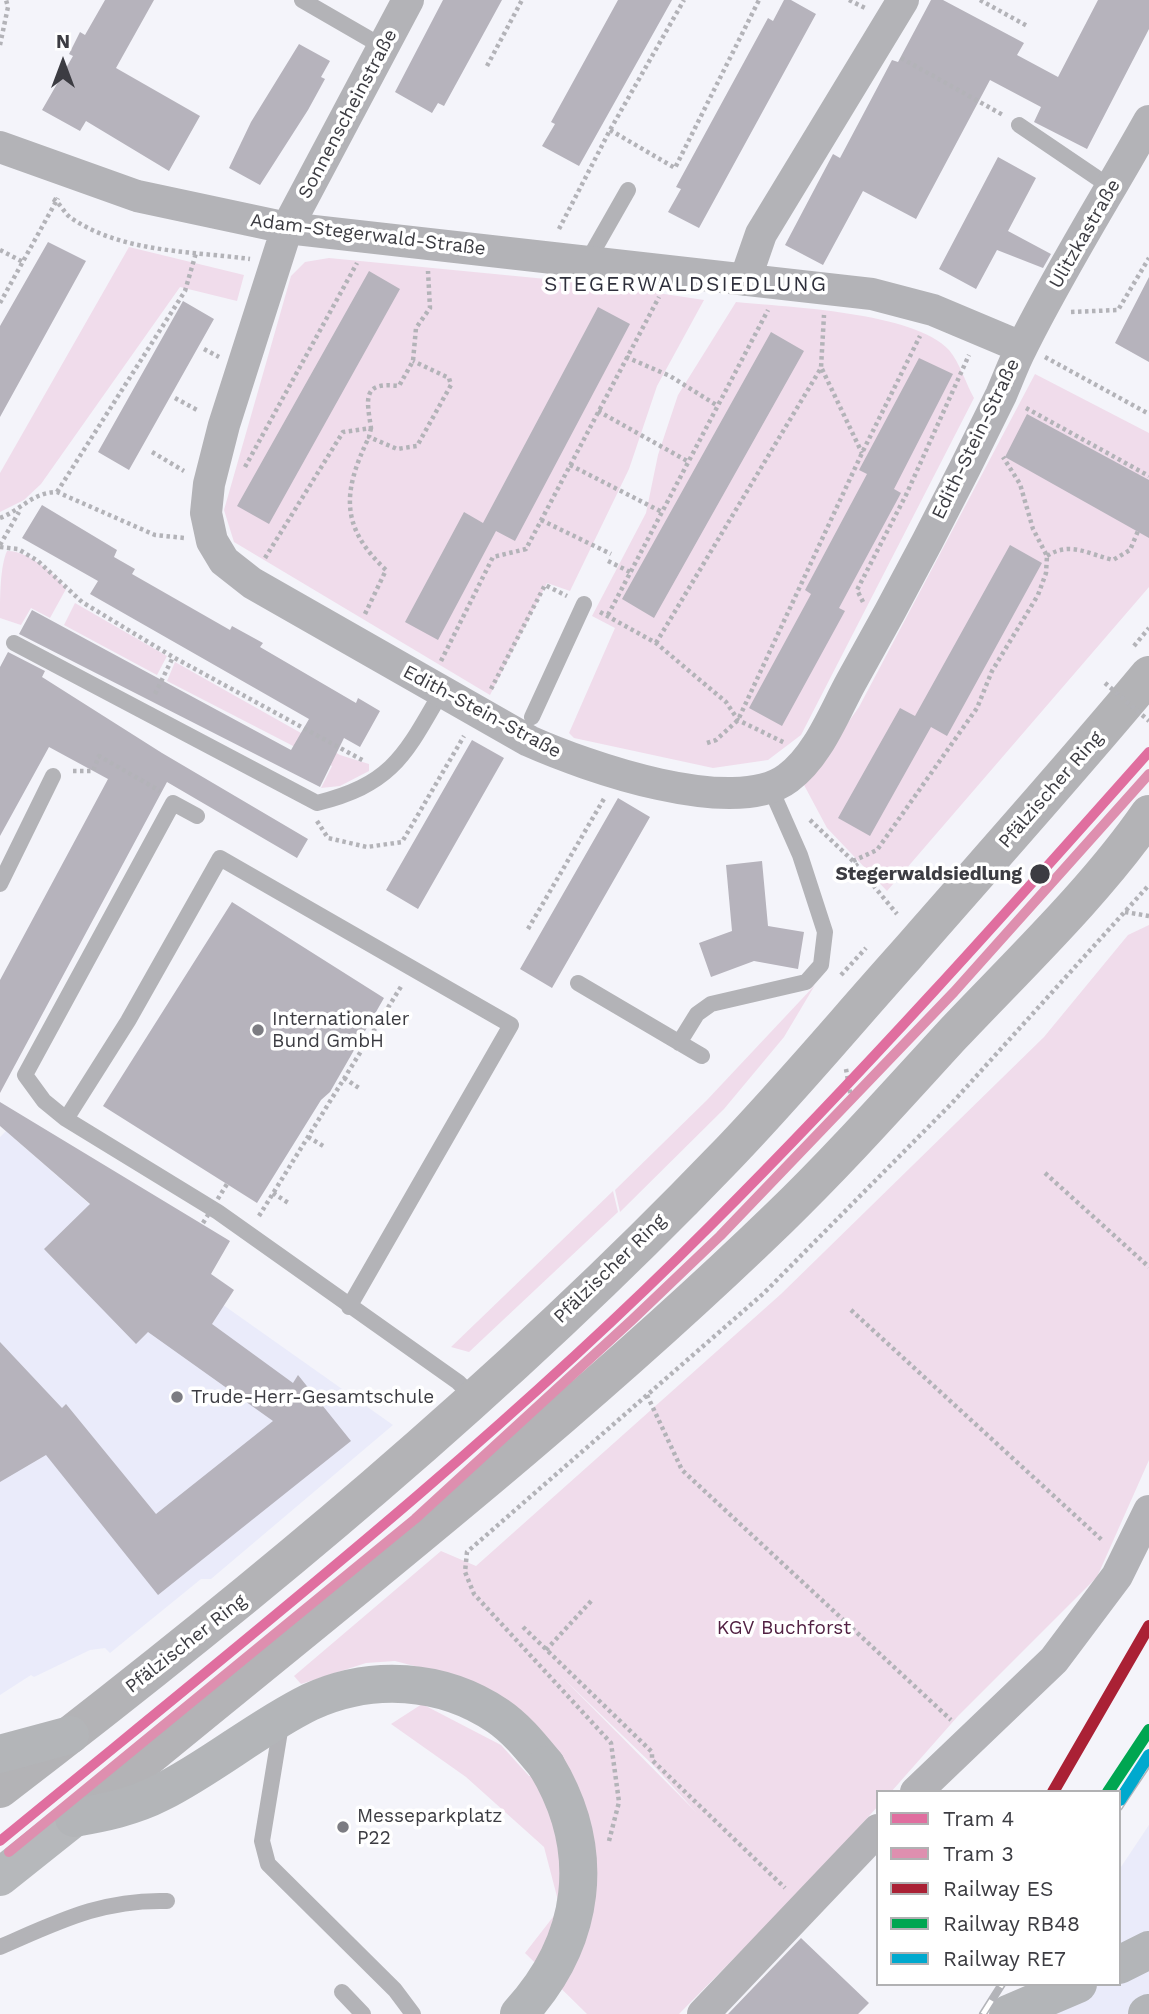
<!DOCTYPE html>
<meta charset="utf-8">
<style>
body{margin:0}
#map{position:relative;width:1149px;height:2014px;overflow:hidden;background:#f4f4fa;font-family:"Work Sans",sans-serif}
canvas{display:block}
.legend{position:absolute;left:876px;top:1790px;width:245px;height:196px;box-sizing:border-box;background:#fff;border:2px solid #b1b1b3;margin:0;padding:9px 12px;list-style:none;font-size:21px;color:#3c3c42}
.legend li{display:flex;align-items:center;gap:14px;height:35px}
.legend b{width:35px;border:2px solid #b1b1b3}
.north{position:absolute;left:28px;top:28px;width:70px;height:70px;-webkit-text-stroke:5px #fff;paint-order:stroke;rotate:0deg;font-size:19px;font-weight:700;line-height:28px;text-align:center;color:#3c3c42}
.north::after{content:'';display:block;margin:auto;width:24px;height:32px;background:#3c3c42;clip-path:polygon(50% 0,100% 100%,50% 72%,0 100%)}
</style>
<div id="map">
<canvas width="1149" height="2014"></canvas>
<ul class="legend">
<li><b style="height:9px;background:#e06e9f"></b>Tram 4</li>
<li><b style="height:9px;background:#de8faf"></b>Tram 3</li>
<li><b style="height:9px;background:#aa2135"></b>Railway ES</li>
<li><b style="height:9px;background:#00a651"></b>Railway RB48</li>
<li><b style="height:9px;background:#00a9ce"></b>Railway RE7</li>
</ul>
<div class="north">N</div>
</div>
<script>
const c = document.querySelector('canvas').getContext('2d');
c.lineJoin = 'round';
function fill(path, color) { c.fillStyle = color; c.fill(path, 'evenodd'); }
function strokePath(path, color, width, dash) { c.strokeStyle = color; c.lineWidth = width; c.lineCap = dash ? 'butt' : 'round'; c.setLineDash(dash || []); c.stroke(path); }
function drawText(font, color, halo, rows, align = 'center') {
  c.font = font + ' "Work Sans",sans-serif'; c.lineWidth = 7; c.setLineDash([]); c.textBaseline = 'middle'; c.strokeStyle = halo; c.fillStyle = color; for (const [text, x, y, turn = 0] of rows) {
    c.save(); c.translate(x, y); c.rotate((+turn || 0) * Math.PI / 180); c.textAlign = isNaN(turn) ? turn : align; if (halo) c.strokeText(text, 0, 0); c.fillText(text, 0, 0); c.restore();
  }
}
const built = new Path2D(`
 M6,1131L127,1237L393,1425L211,1579H201L110,1653L105,1648L90,1650L34,1677L31,1675L0,1695V1137Z
 M1149,1825V2014H1025L1045,1984H1119V1870Z`);
const green = new Path2D(`
 M129,247L244,275L237,301L180,287L41,484L24,500L0,512V473Z
 M329,258L598,284L704,300L657,386L629,469L570,591L547,583L490,695L234,542L224,510L291,276L305,262Z
 M736,302C787,307 915,312 949,350C960,363 966,384 974,398L801,735L768,760L713,768L574,738L569,733L615,628L592,616L646,513L658,455L678,395Z
 M1035,374L1149,433V587L887,891L827,828L804,785L859,707Z
 M7,551C27,550 55,574 66,589L50,618L31,608L21,625L0,618C0,599 0,566 7,551Z
 M75,603L167,656L157,675L64,625Z
 M175,662L340,755L369,764V771L340,786L321,788L332,766L167,681Z
 M1149,925V1460L1097,1577L958,1716L891,1792H878V1806L820,1871L679,2014H587L525,1953L560,1908L544,1847L466,1777L391,1724L422,1704L501,1745L529,1776L563,1765L457,1677L395,1661L366,1663L301,1684L294,1676L441,1551L476,1566L781,1294L1044,1037L1128,935ZM561,1676L653,1765L697,1813Z
 M815,985L784,1037L724,1109L620,1212L615,1190L707,1100Z
 M613,1191L618,1212L469,1352L451,1347Z`);
const building = new Path2D(`
 M105,0H154L116,68L200,116L169,171L86,121L80,131L42,110L73,56L69,54L80,32L85,35Z
 M443,0H502L444,106L438,103L432,113L395,92Z
 M618,0H672L579,166L542,146L555,124L551,122Z
 M784,0H791L816,14L699,228L668,212L681,189L676,187L768,18L773,21Z
 M931,0H943L1024,43L1017,55L1058,77L1098,0H1149V29L1087,149L1034,122L1041,107L990,80L916,219L863,191L823,265L785,245L833,154L840,158L892,60L898,62Z
 M299,44L330,61L321,77L325,79L308,110L260,185L229,168L251,122Z
 M998,157L1036,178L1008,231L1051,254L1043,268L997,250L976,289L939,269Z
 M48,242L86,261L0,417V326Z
 M369,271L400,289L269,524L237,506Z
 M1149,277V362L1115,343Z
 M183,301L214,319L129,470L98,452Z
 M598,307L630,324L515,541L496,531L438,640L405,622L464,512L483,523Z
 M771,332L804,351L654,618L622,599Z
 M919,358L953,374L894,489L901,493L839,608L845,611L782,726L749,708L811,594L805,590L867,474L859,470Z
 M1027,414L1149,480V538L1005,457Z
 M42,505L117,550L114,557L135,569L132,574L230,630L232,626L263,643L260,647L356,703L358,698L380,711L360,747L344,738L320,787L19,634L32,610L291,750L309,719L90,594L98,581L22,538Z
 M1010,545L1042,563L947,736L931,727L870,836L838,818L900,708L915,716Z
 M8,652L45,671L42,677L162,753L308,839L297,858L167,782L0,1093V980L108,779L49,747L0,836V667Z
 M472,740L504,758L418,909L386,890Z
 M618,798L650,817L552,988L520,969Z
 M762,861L768,926L804,932L798,969L754,961L711,977L699,943L732,931L726,865Z
 M232,902L384,998L330,1092L321,1100L257,1203L103,1106Z
 M0,1102L230,1241L211,1274L234,1290L212,1324L293,1383L298,1375L351,1441L158,1595L46,1455L0,1482V1342L62,1408L66,1404L156,1514L273,1421L148,1332L136,1344L44,1249L90,1204L0,1126Z
 M801,1938L869,2003L858,2014H728Z`);
const path = new Path2D(`
 M849,0L865,8
 M980,0L1029,27
 M0,45L8,7L6,0
 M901,58L1003,115
 M487,66L522,0
 M610,130L675,168L759,0
 M53,199C61,204 64,213 71,218C123,253 191,251 250,259
 M559,229L610,130L684,0
 M0,250L23,262
 M0,303L58,198
 M1071,312L1118,310L1149,258
 M204,349L219,357
 M626,357L670,376L718,406
 M1045,357L1149,414
 M822,369L862,453
 M175,398L199,411
 M1026,408L1149,476
 M598,411L689,462
 M371,428L369,437L397,449L417,446L451,385L449,378L413,361
 M152,452L184,471
 M570,465L662,512
 M245,467L357,263
 M57,492L185,291L196,253
 M0,518C21,510 33,492 57,492L155,535L185,538
 M541,520L611,554
 M0,545L19,512
 M0,547L18,549L38,561L82,602L173,657L364,761
 M1047,556C1070,541 1088,554 1113,560L1130,550L1138,531
 M265,558L343,432L371,428C367,400 361,381 399,386L413,361L416,328L430,308L428,271
 M608,561L630,572
 M863,602L857,590L906,495L969,355
 M600,612L656,643L726,702L738,720L785,743
 M365,614L386,570C339,526 343,491 369,437
 M608,615L768,310
 M656,643L821,368L824,315
 M1134,646L1149,628
 M441,661L493,557L526,549L659,297
 M491,689L545,585L567,596
 M155,694L173,657
 M707,743L716,740L738,720L862,453L920,336
 M73,771H93L99,756L160,791
 M1141,784L1149,775
 M810,820L853,861L897,914
 M317,821L328,838L367,847L402,842L464,736
 M853,861L877,850L977,708L992,671L1038,595L1046,573L1047,556L1033,529L1020,484L1003,457
 M1125,912L1149,916
 M528,929L605,797
 M841,975L866,948
 M846,1069L851,1098
 M344,1078L359,1088
 M308,1137L325,1147
 M1045,1173L1149,1267
 M273,1193L290,1204
 M259,1216L402,985
 M851,1310L1103,1541
 M647,1395L682,1470L951,1720
 M523,1627L652,1752V1760L785,1888
 M546,1650L593,1599
 M609,1841L619,1802L611,1743L474,1594L465,1572L467,1552L764,1293L952,1103L1149,885`);
const service = new Path2D(`
 M302,0L385,48
 M1019,125L1112,188
 M587,262L628,190
 M14,643L317,803C393,784 405,755 442,691
 M532,717L584,604
 M0,884L53,776
 M578,983L702,1056
 M679,1043L697,1014L711,1004L806,982L821,965L825,932L800,855L770,787
 M66,1119L44,1101L25,1075L173,803L197,816
 M349,1307L511,1025L220,858L128,1021L66,1119L218,1212L458,1382L474,1398
 M281,1725L262,1841L268,1864L395,1990L413,2014
 M0,1947C58,1922 102,1899 167,1901
 M342,1992L363,2014`);
const minor = new Path2D(`
 M408,0L287,228L224,425L209,484L206,513L212,541L224,561L252,583L529,741C585,766 734,819 788,778C818,756 834,713 851,682C904,588 954,492 1001,395C1008,379 1014,362 1022,347C1060,270 1107,196 1149,121
 M0,147L137,196L287,228L872,294L933,310L1021,347
 M745,280L761,234L903,0
 M916,1792L1054,1660L1117,1576L1149,1511
 M703,2014L878,1830`);
const secondary = new Path2D(`
 M0,1789C253,1595 501,1390 723,1159C786,1094 845,1023 906,955C987,862 1070,770 1149,675
 M74,1818C311,1621 557,1433 779,1218C839,1160 895,1097 952,1035C1017,966 1096,891 1149,814`);
const primary = new Path2D(`
 M0,1877L74,1818`);
const trunk = new Path2D(`
 M0,1754L70,1735
 M74,1818C103,1813 133,1807 160,1793C212,1767 257,1728 310,1702C371,1674 442,1678 498,1716C517,1729 531,1747 546,1765
 M1119,1965L1149,1950
 M1008,2014L1078,1984
 M1147,2014L1149,2013`);
const rail = new Path2D(`
 M1119,1807L1149,1762
 M983,2014L1002,1984`);
const pathBridge = new Path2D(`
 M1105,683L1149,721
 M203,1223L227,1184`);
const trunkBridge = new Path2D(`
 M519,2014C586,1941 598,1851 546,1765`);
const rail1 = new Path2D(`
 M1053,1792L1149,1626`);
const rail2 = new Path2D(`
 M1108,1792L1149,1730`);
const rail3 = new Path2D(`
 M1120,1800L1149,1755`);
const tram1 = new Path2D(`
 M0,1841C242,1642 489,1448 710,1226C863,1073 1006,913 1149,752`);
const tram2 = new Path2D(`
 M9,1852L415,1519L632,1320L720,1236L954,992L1149,774`);
const markers = [
 [1040,874,11,"#3c3c42"],
 [258,1030,7,"#7c7c82"],
 [177,1397,7,"#7c7c82"],
 [343,1827,7,"#7c7c82"]
];
const streetNames = [
 ["Sonnenscheinstraße",348,114,-62],
 ["Ulitzkastraße",1085,234,-60],
 ["Adam-Stegerwald-Straße",368,235,7],
 ["Edith-Stein-Straße",976,439,-64],
 ["Edith-Stein-Straße",482,712,28],
 ["Pfälzischer Ring",1051,790,-49],
 ["Pfälzischer Ring",610,1269,-44],
 ["Pfälzischer Ring",186,1644,-38]
];
const stopNames = [
 ["Stegerwaldsiedlung",1022,874]
];
const poiNames = [
 ["Internationaler",272,1019],
 ["Bund GmbH",272,1041],
 ["Trude-Herr-Gesamtschule",191,1397],
 ["Messeparkplatz",357,1816],
 ["P22",357,1838]
];
const parkNames = [
 ["KGV Buchforst",784,1628]
];
const neighbourhoodNames = [
 ["STEGERWALDSIEDLUNG",686,285]
];
fill(built, '#eaebfa');
fill(green, '#f0dceb');
fill(building, '#b6b3bc');
strokePath(path, '#b3b3b8', 4.5, [3.5, 3.5]);
strokePath(service, '#b3b3b7', 16);
strokePath(minor, '#b3b3b7', 32);
strokePath(secondary, '#b3b3b6', 38);
strokePath(primary, '#b6b8bb', 38);
strokePath(trunk, '#b3b5b8', 38);
strokePath(rail, '#b3b4b9', 8);
strokePath(rail, '#fff', 5, [16]);
strokePath(pathBridge, '#b3b3b8', 4.5, [3.5, 3.5]);
strokePath(trunkBridge, '#b3b5b8', 38);
strokePath(rail1, '#aa2135', 12);
strokePath(rail2, '#00a651', 12);
strokePath(rail3, '#00a9ce', 12);
strokePath(tram1, '#e06e9f', 10);
strokePath(tram2, '#de8faf', 10);
for (const [x, y, r, color] of markers) { const dot = new Path2D(); dot.arc(x, y, r, 0, 2 * Math.PI); c.fillStyle = color; c.fill(dot); strokePath(dot, '#fff', 2.5); }
drawText('19px', '#3c3c42', '#fff', streetNames);
drawText('bold 19px', '#3c3c42', '#fff', stopNames, 'right');
drawText('19px', '#3c3c42', '#fff', poiNames, 'left');
drawText('19px', '#512042', '#fff', parkNames);
c.letterSpacing = '2px';
drawText('21px', '#2f303c', '#fff', neighbourhoodNames);
c.letterSpacing = '0px';
</script>
